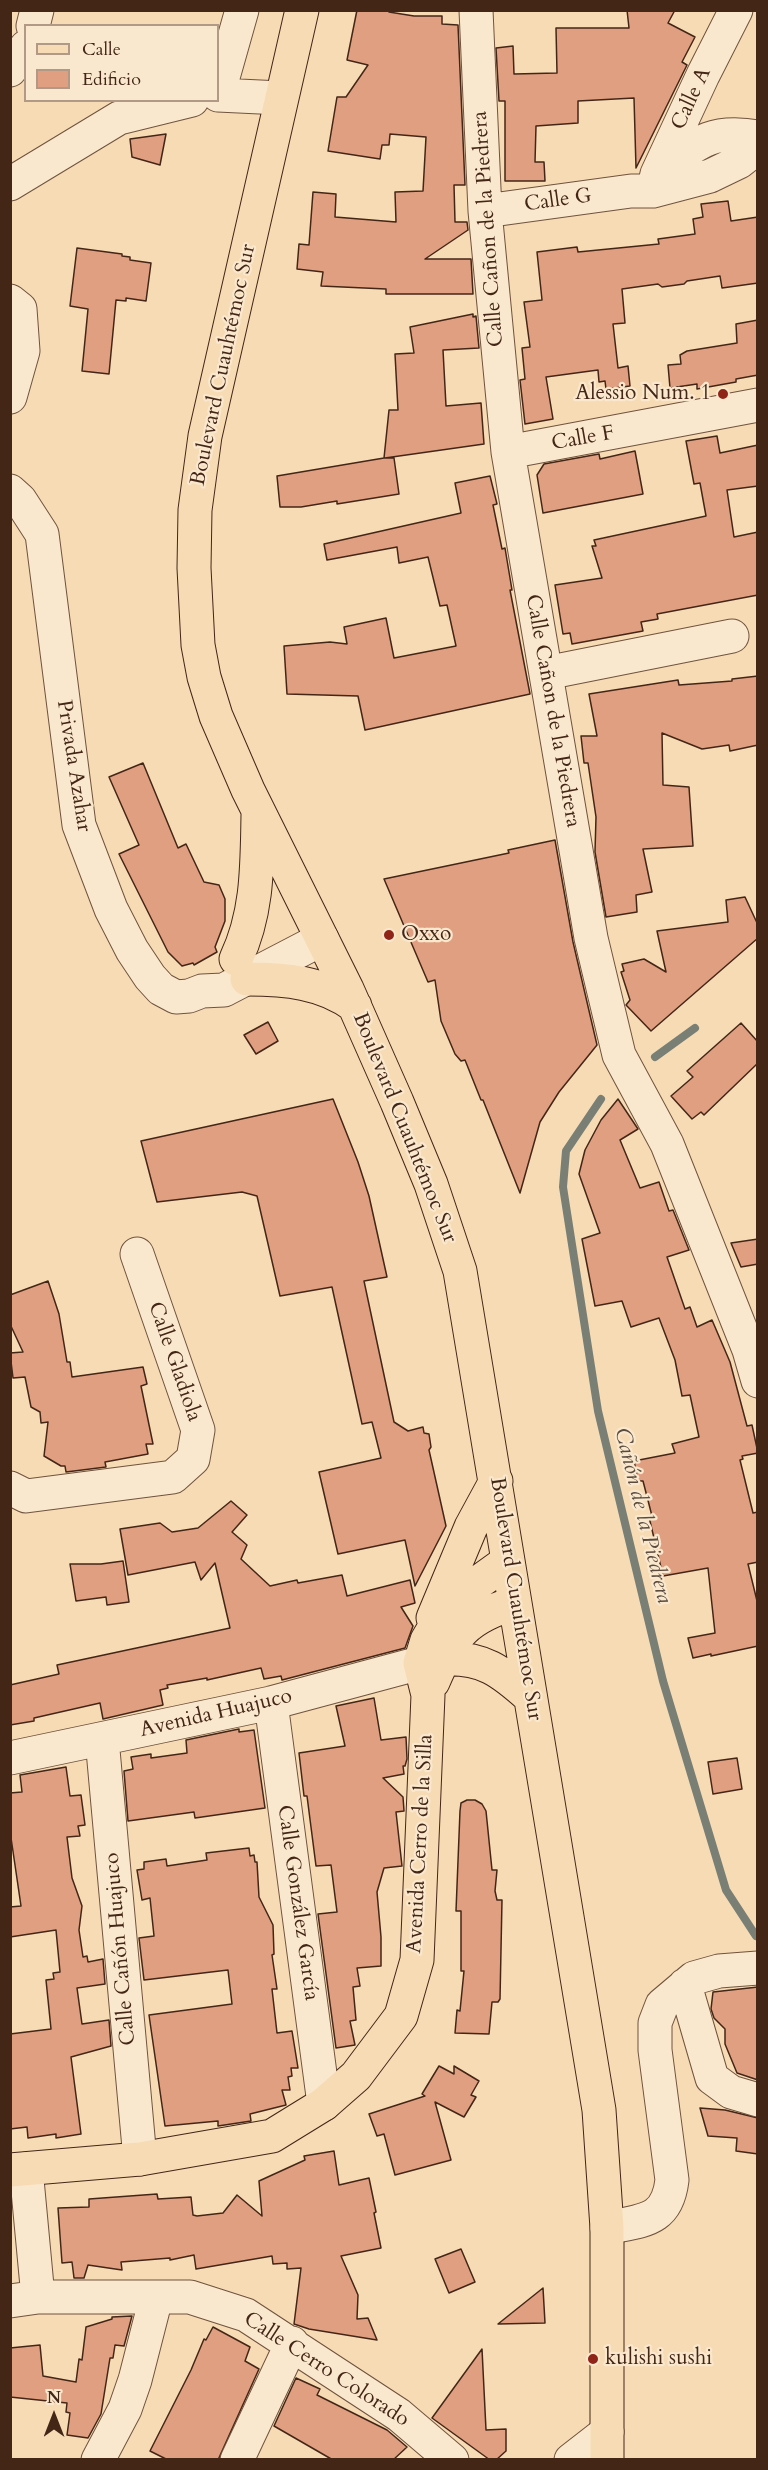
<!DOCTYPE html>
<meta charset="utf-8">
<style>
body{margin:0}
#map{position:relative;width:768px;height:2470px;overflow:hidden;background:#f6dbb4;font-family:Cardo,serif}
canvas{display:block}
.frame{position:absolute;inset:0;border:12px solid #442617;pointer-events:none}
.legend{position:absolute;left:24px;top:24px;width:195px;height:78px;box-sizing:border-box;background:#f9e8ce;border:2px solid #b19a85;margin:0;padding:8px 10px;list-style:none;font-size:18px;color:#442617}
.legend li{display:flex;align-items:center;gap:12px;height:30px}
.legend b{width:30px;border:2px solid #b19a85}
.north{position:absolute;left:24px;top:2386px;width:60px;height:60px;-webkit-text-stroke:4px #f9e8ce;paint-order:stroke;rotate:0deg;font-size:16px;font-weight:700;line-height:24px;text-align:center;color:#442617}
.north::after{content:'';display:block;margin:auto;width:21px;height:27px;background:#442617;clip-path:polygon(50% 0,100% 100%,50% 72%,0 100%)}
</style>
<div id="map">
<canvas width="768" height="2470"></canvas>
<div class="frame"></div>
<ul class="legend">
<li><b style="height:8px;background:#f6dbb4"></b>Calle</li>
<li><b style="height:16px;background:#e09f81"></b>Edificio</li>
</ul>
<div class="north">N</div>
</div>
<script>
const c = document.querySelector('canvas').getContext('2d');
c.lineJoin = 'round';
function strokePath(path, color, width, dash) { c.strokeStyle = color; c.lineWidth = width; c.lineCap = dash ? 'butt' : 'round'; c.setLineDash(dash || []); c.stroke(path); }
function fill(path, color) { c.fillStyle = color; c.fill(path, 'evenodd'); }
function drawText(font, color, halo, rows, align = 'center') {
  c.font = font + ' Cardo,serif'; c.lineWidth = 4.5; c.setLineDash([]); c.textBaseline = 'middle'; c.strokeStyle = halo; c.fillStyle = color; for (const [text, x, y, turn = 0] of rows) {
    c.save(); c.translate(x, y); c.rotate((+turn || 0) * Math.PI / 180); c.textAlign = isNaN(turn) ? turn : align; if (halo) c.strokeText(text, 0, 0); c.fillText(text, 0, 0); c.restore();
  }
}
const stream = new Path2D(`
 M655,1057L695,1028
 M601,1099L566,1151L563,1187L598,1411L663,1681L726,1890L756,1936`);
const building = new Path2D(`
 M357,10H390L389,12L414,16H442V24L458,25L465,185H454L455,222H467L468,230L425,259H471L473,294H386V289L321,286L323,272L297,269L299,244L309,245L313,192L336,194L335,217L396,222L395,192L423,191L426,137L390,134L389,145H382L380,159L328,151L337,97H346L368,65L347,60Z
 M627,10H675L668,23L695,37L682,62L687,65L636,168L634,98L578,101V123L536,126L535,162H544L545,181H505V101H499L496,48L513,46L514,74L557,73L556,28H629Z
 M166,134L160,165L132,157L130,139Z
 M728,201L731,221L758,217V283L722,288L720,276L687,281L684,284L662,287L658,284L622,289L625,323L613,324L618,368L628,366L630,386L606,389L605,381L599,382L598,370L546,377L553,419L525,424L520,380L525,379L522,348L530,347L524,302L542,300L537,252L577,247L578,252L659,244L658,239L695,234L693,219L703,217L701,204Z
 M77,248L122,254V256L130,257V260L151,263L146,301L126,298V301L116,300L109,374L82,371L88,309L70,306Z
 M473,314V317L476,316L479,348L443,350L446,406L481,403L484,444L385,458H394L399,494L337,504V501L301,507H280L277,476L384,458L389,410H398L395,354L414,353L410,327Z
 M758,320V375L736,379V382L697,389V384L670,388L668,365L681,364L680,355L687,351L737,343L736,324Z
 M717,436L720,453L758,445V486L727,490L734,537L758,532V595L657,614L658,619L641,622L643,631L572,644L570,633L563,634L555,585L602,578L592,546H596L594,540L706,516L700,483L694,484L686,441Z
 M635,451L643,494L543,513L537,475L544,464L599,454L600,459Z
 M490,476L497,504L493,505L502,549L505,548L512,590H510L530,694L365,730L358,696L287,694L284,646L330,642L347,644L344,627L386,618L394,658L456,646L447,605L440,606L428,557L399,563L397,547L327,560L324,544L461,513L455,483Z
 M758,676V745L730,751L729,745L702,749L662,733L663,785L689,787L693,846L643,849L652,892L636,895L637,912L606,917L595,852L596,817L588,763H584L581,736H597L589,694L678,680L679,685L732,681V679Z
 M143,763L178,848L186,844L204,882L219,885L225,899V921L215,947L217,952L194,965L193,963L182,966L168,952L119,854L139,845L109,777Z
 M555,840L573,942L597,1045L559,1092L540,1122L520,1193L483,1100H481L465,1060L461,1061L455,1054L441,1021L435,980L428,982L384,879L509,853L508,850Z
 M745,897L758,925V938L651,1031L626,1005L630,1000L621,972L624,971L622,964L644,959L666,972L657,931L728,922L726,900Z
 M268,1022L278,1041L256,1054L244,1035Z
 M741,1023L758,1042V1063L704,1115L701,1112L692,1119L671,1096L693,1077L687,1071Z
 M333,1099L358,1162L369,1196L387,1277L364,1281L394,1422L408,1431L423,1427L424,1433L429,1434L431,1447L429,1450L446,1526L415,1586L405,1540L338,1554L319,1472L381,1458L372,1422L362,1424L332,1287L280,1296L257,1196L242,1192L157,1202L141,1141Z
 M618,1099L638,1129L620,1140L640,1188L659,1182L669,1211L673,1210L689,1250L667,1257L685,1309L690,1307L697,1327L712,1320L730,1362L747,1426L752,1425L758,1453L742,1456L743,1459L740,1460L753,1513L758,1512V1562L748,1564L758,1605V1646L711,1656V1654L693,1658L688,1638L715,1633L708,1568L663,1576L649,1517L652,1516L643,1481H638L634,1461L675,1453L672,1444L699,1437L690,1395L682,1396L675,1360L659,1318L631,1327L622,1301L595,1306L582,1239L600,1233L579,1174L585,1150L601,1120Z
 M758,1239V1264L741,1267L731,1243Z
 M48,1281L59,1314L67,1362H70L72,1377L143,1367L147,1384L141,1386L153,1444H146L148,1454L105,1462L106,1467L66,1472L65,1466H61L44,1456L48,1422L41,1423L40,1412L31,1407L25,1377L13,1378L10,1353L23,1352L10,1324V1295Z
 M231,1501L247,1515L232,1532L247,1545L241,1559L270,1586L297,1580L298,1583L342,1575L347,1596L410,1580L415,1603L401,1607L413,1626L405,1648L282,1680L281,1676L264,1679L261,1668L207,1680V1678L167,1685L168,1688L160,1690L163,1705L103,1719L100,1703L34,1718V1721L10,1725V1685L59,1674L57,1665L230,1628L215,1563L201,1580L195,1562L128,1575L120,1529L160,1523L172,1532L198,1528Z
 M123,1561L129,1602L107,1605L106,1597L76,1601L70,1564H101Z
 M374,1698L381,1740L406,1737L407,1759L405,1766H403L404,1774L383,1778L403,1797L404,1811L396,1812L402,1866L384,1868L377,1892L381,1937V1966L357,1968L360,1986L353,1987L356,2020L350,2021L355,2045L336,2048L318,1914L337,1912L331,1865L316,1866L307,1796H304L299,1753L345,1746L336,1706Z
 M239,1729V1732L254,1730L265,1808L195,1818L194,1812L128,1821L124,1771L133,1769L131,1757L151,1754V1758L187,1753L186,1740Z
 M737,1758L742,1789L713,1794L708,1762Z
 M66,1767L70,1796L81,1795L85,1825L78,1826L80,1836L67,1837L72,1878L82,1906L79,1930L83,1957L87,1956L88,1962L103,1959L105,1984L77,1988L82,2024L109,2020L111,2046L71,2057L81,2134L56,2138V2134L28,2138L27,2127L10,2129V2034L51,2029L46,1980L54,1979L53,1973L60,1972L56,1930L10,1937V1907L21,1906L10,1831V1793L22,1792L20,1775Z
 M467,1800H475L482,1804L486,1811L492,1870H497L495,1891L497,1900H502L500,1999L498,2002H492L489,2034L455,2033L457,2010L460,2011L464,1971H461V1911H456L460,1811L461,1803Z
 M249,1848L250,1856L254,1855L255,1862H257L259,1897L273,1925L274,1954L272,1955L277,1989H272L277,2033L292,2031L298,2068H291L292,2076L288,2077L290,2090H282L286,2105L250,2114L251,2121L218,2126V2121L165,2126L149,2015L232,2004L228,1970L144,1980L139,1938L154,1936L150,1898L142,1900L137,1870L144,1869V1862L166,1859L167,1866L207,1860L206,1853Z
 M758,1987V2080L737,2073L725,2044V2029L714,2018L711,2009L713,1992Z
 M439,2066L454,2074V2066L479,2081L471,2095L476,2097L464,2117L435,2102L451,2160L395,2175L384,2134L377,2136L369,2114L425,2096L422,2094Z
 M700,2108L725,2110L758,2118V2154L736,2151L737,2138L708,2136Z
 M334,2151L339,2185L369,2178L376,2212L374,2213L381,2248L341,2256L358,2295L357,2319L368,2318L377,2340L309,2329L294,2324L301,2268L287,2269V2263L273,2264L272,2256L196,2269L194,2255L170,2260V2258L121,2262L122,2270L88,2265L84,2278H74L72,2262L62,2263L58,2208L89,2207V2199L157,2194L158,2199L191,2197L193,2215L197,2216L223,2213L237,2195L262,2216L259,2181L305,2160L304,2156Z
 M461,2249L475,2282L449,2293L435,2259Z
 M543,2288L545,2323L498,2324Z
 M132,2316L124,2346L115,2345L113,2358H110L101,2414L88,2438L67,2435L70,2413L66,2412L67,2403L10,2397V2348L40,2345L43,2376L76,2382L79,2359L82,2360L86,2327L112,2319V2317Z
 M213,2327L250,2347L245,2361L259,2369L218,2460H168L150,2451L191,2370L204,2339L206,2340Z
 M482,2349L486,2430L506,2429V2451L496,2460H490L432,2418Z
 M296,2378L320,2389L317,2395L387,2430L407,2447L393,2460H333L274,2426Z`);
const minor = new Path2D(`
 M476,10L485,211L508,452L591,938L619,1055L667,1144L749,1350L758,1381
 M33,26L37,10
 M10,70L26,47
 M218,95L242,10
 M218,95L281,98
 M660,172C696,144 710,128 758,137
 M10,184L119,118L192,100
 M653,191L657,174L703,75L736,10
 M485,211L631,191H653L710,176L739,162L758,147
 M10,301L20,309L23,351L10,397
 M508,452L758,405
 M10,491L20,500L42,534L79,825L111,909L132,950L150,977L161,989L176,997L189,996L202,991L224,990L322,939
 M546,673L732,636
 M10,1488L26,1496L173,1477L193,1459L198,1430L137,1254
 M271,1703L324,2104
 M102,1739L140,2159
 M10,1758L271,1703L420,1663L443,1659
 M685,1985L712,2078L731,2092L758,2100
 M26,2169L38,2297
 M607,2228C643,2220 667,2222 672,2180L655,2050V2023L662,2005L694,1978L719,1971L758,1968
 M10,2301L38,2297H190L246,2315L399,2415L452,2460
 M98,2460L125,2409L135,2380L156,2298
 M237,2460L292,2343
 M571,2460L607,2432`);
const major = new Path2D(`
 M302,10L205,436L195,510L194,568L198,645L204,677L216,716L248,790L347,989L397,1102L431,1184L460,1271L599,2110L607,2228V2460
 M236,959C258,913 257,865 258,815
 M247,979C285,979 323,982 355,1006
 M433,1618L471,1527L496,1481
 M443,1659C483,1657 501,1671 530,1697
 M433,1682C453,1635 465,1618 515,1603
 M10,2170L140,2159L272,2136L324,2104L356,2076L401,2016L417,1960L428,1695L420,1663L427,1640L437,1623L465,1592L508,1561`);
const markers = [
 [723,394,6,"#8f2418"],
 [389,935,6,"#8f2418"],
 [593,2359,6,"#8f2418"]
];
const streetNames = [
 ["Calle A",692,99,-65],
 ["Calle G",558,201,-8],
 ["Calle Cañon de la Piedrera",489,229,-94],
 ["Boulevard Cuauhtémoc Sur",224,365,-78],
 ["Calle F",583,439,-10],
 ["Calle Cañon de la Piedrera",552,711,80],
 ["Privada Azahar",73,766,81],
 ["Boulevard Cuauhtémoc Sur",404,1128,68],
 ["Calle Gladiola",174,1362,71],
 ["Boulevard Cuauhtémoc Sur",515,1599,81],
 ["Avenida Huajuco",216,1714,-13],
 ["Avenida Cerro de la Silla",421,1844,-87],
 ["Calle González García",297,1903,82],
 ["Calle Cañón Huajuco",121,1949,-95],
 ["Calle Cerro Colorado",326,2370,33]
];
const poiNames = [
 ["Alessio Num. 1",711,394,"right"],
 ["Oxxo",401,935],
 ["kulishi sushi",605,2359]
];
const waterNames = [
 ["Cañón de la Piedrera",642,1516,76]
];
strokePath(stream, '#797f74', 8);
fill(building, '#e09f81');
strokePath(building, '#442617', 1.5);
strokePath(minor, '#70533e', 35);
strokePath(major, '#442617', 35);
strokePath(minor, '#f9e8ce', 33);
strokePath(major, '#f6dbb4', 33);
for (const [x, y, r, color] of markers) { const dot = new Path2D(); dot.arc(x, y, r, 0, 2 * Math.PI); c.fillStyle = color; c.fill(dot); strokePath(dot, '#f9e8ce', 2); }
drawText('21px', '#442617', '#f9e8ce', streetNames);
drawText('21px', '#442617', '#f9e8ce', poiNames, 'left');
drawText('italic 22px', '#5a4b3e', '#f9e8ce', waterNames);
</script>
